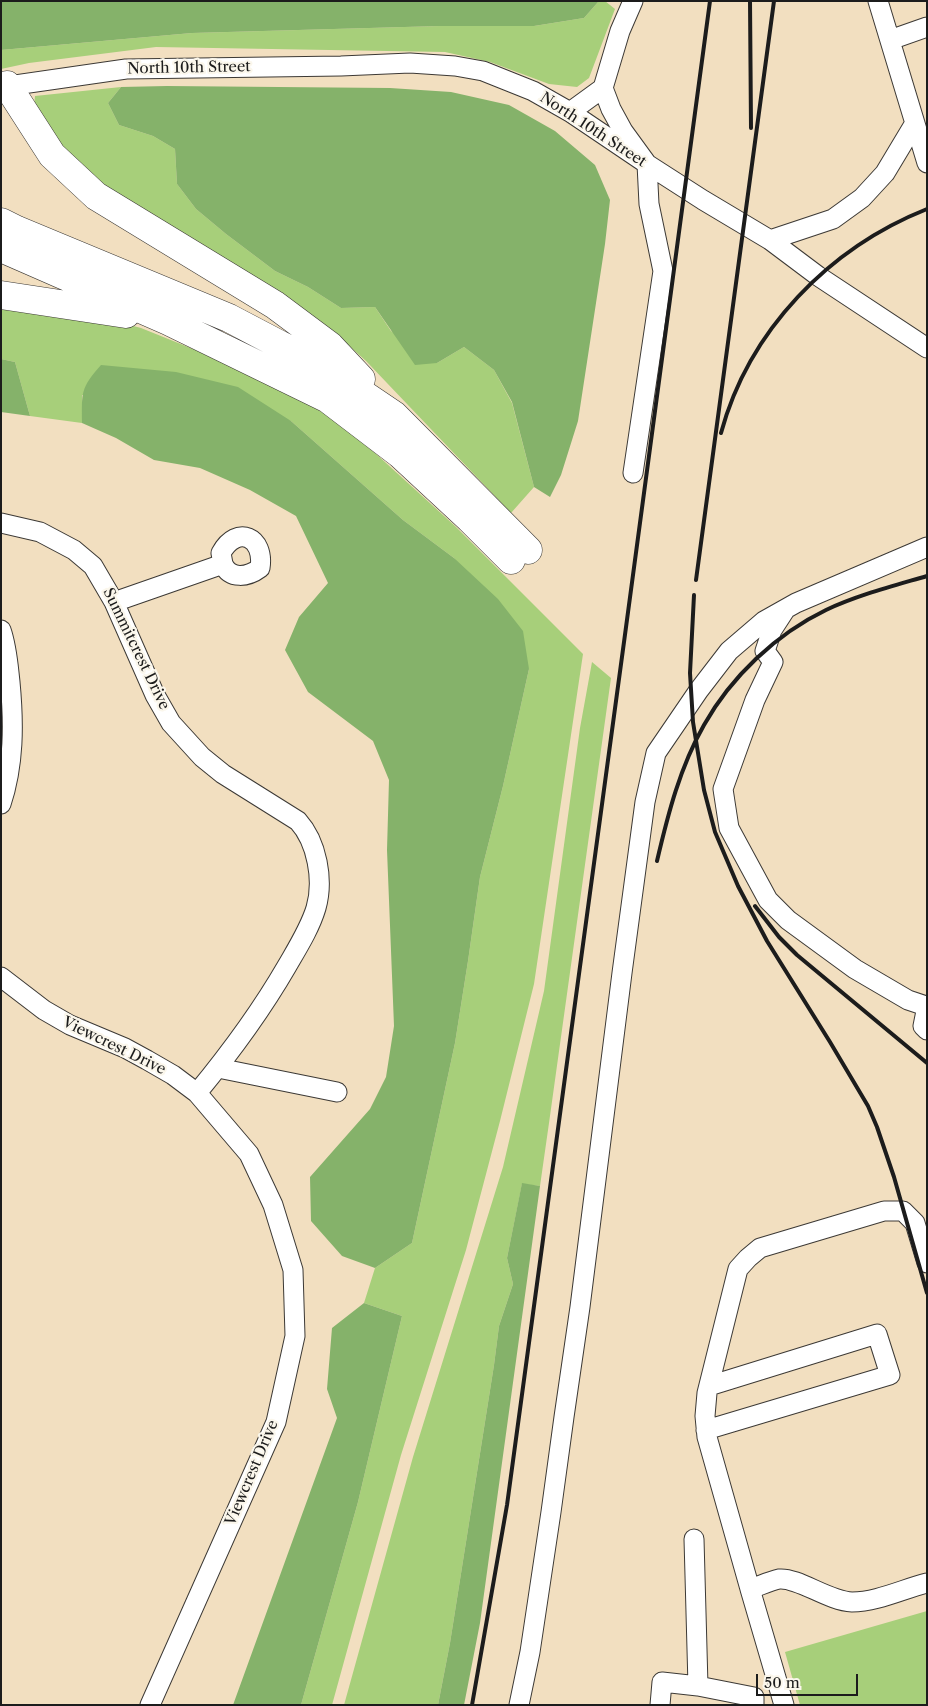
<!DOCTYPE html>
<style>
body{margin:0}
#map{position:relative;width:928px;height:1706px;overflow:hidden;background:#f2dfc0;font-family:"Libre Caslon Text",serif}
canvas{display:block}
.frame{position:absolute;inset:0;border:2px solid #1c1c1c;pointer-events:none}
.scale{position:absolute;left:756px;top:1674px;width:102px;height:22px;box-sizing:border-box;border:2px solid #1c1c1c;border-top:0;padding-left:6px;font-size:15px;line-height:18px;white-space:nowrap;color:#1c1c1c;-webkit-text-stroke:4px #fbf7ec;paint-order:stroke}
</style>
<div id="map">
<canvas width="928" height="1706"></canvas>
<div class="frame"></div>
<div class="scale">50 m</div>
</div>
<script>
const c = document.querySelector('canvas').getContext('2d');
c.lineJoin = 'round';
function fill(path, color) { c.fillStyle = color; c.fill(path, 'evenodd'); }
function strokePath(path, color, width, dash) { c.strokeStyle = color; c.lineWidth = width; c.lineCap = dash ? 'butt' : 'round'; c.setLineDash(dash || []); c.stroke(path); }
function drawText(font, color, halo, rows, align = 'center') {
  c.font = font + ' "Libre Caslon Text",serif'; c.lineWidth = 4.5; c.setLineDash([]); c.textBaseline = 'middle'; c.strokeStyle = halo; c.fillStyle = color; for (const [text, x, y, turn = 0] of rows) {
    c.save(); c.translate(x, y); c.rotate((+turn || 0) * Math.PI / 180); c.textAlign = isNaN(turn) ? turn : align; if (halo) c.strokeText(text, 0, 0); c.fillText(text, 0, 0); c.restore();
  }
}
const green = new Path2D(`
 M599,1H605L615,9L589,78L577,87L549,84L490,62L445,52L156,47L29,63L1,69V50L192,33L440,26H534L584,18Z
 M121,87L108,103L119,125L153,136L175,149L177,184L196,209L226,234L275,271L308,287L341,308L375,307L391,331L437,363L464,347L494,370L512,403L534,487L511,513L366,361L329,328L100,186L60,148L34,107L35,96Z
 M1,305L111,320L141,328L208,355L299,397L334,420L374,452L455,526L583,654L534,984L500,1121L466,1250L401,1455L332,1705H301L358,1502L402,1316L364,1303L375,1268L412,1243L455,1043L468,961L480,877L503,786L529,669L454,558L403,520L291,421L82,395V423L30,416L15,362L1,359Z
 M592,662L611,678L549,1123L540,1186L522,1184L507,1258L513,1284L499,1326L494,1365L450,1643L438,1705H344L413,1457L503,1167L544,991L580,728Z
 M927,1611V1705H800L785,1652Z`);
const forest = new Path2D(`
 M1,1H599L584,18L534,26H440L192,33L1,50Z
 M167,86L390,88L451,92L509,105L555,131L595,165L610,200L605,244L578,421L561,475L550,497L534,487L512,402L494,370L464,347L437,363L415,365L375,307L341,308L308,287L275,271L226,234L196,209L177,184L175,149L153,136L119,125L108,103L121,87Z
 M1,359L15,362L30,416L1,412Z
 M101,365L176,372L238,387L291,421L403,520L454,558L498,599L523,631L529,669L503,786L480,877L468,961L455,1043L412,1243L375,1268L342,1256L311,1221L310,1177L370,1109L386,1077L394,1026L387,850L389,780L373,741L308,692L285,650L299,617L328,583L296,516L250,490L200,468L154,460L116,438L82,423C82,392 80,389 101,365Z
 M522,1183L540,1186L480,1623L464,1705H438L450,1643L494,1365L499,1326L513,1284L507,1258Z
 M364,1303L402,1316L358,1502L301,1705H233L337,1418L327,1389L332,1328Z`);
const minor = new Path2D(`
 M878,1L927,163
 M890,40L927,27
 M1,87L126,69L341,66L410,63L455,66L483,71L533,91L570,112L647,164L703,200L770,240L818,276L927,348
 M570,112L603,88
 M770,240L833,219L862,198L885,173L915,123
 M633,473L663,271L649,204L647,164L623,131L611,109L603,88L620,31L633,1
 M1,523L40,532L74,550L93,566L114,602L155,695L171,723L202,757L223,774L298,821C317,842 324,880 316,908C310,928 298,947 287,966C261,1011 230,1053 197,1093
 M114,602L223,564C230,580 248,577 260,568C265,537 237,524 221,553L223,564
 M785,610L772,630L765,651L773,662L755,700L723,789L729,828L768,900L788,920L855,969L908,1000L926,1006
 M1,630C7,647 8,664 10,682C14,724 14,765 1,804
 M1,977L44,1010L70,1025L125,1048L147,1060L173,1075L197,1093L249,1154L273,1205L293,1270L295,1336L276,1422L150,1705
 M927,1006L923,1026L927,1030
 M218,1068L337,1092
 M927,1263L915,1223L903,1211H884L760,1248L748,1258L738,1269L707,1393L705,1416L707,1437L750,1589C759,1586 770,1581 779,1579C798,1577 828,1601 852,1602C877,1602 903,1589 927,1583
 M706,1430L890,1375L877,1334L709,1386
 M694,1539L698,1686
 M750,1589L784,1705
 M519,1705L530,1652L551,1512L564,1417L580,1307L622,973L645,802L656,753L699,690L729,651L764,621L796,603L927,547
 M660,1705L662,1682L698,1686L754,1697V1705`);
const highway = new Path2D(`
 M7,85L52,155L96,196L275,305L330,346L361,379
 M1,222L17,230L229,318L326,369L394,415L528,550
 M1,248L168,321L328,399L400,454L470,519L511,560
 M1,295L126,314`);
const rail = new Path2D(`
 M750,1L751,128
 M721,433C749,330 829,248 927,209
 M696,580L774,1
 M694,595L690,673L693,722L704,790L715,832L738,886L767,941L830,1042L868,1106L877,1127L894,1177L927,1293
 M657,861C668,814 680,767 704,725C731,677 776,634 826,610C858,595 893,586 927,576
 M755,906L779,937L797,955L927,1063
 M472,1705L507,1505L624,642L710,1`);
const streetNames = [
 ["North 10th Street",189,68,-1],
 ["North 10th Street",593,130,33],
 ["Summitcrest Drive",136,649,64],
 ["Viewcrest Drive",114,1046,26],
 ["Viewcrest Drive",252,1473,-67]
];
fill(green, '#a7cf7a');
fill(forest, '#85b26a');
strokePath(minor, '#3c3935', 21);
strokePath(highway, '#3c3935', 29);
strokePath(minor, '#fff', 19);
strokePath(highway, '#fff', 28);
strokePath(rail, '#1c1c1c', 4);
drawText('15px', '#1c1c1c', '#fbf7ec', streetNames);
</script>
